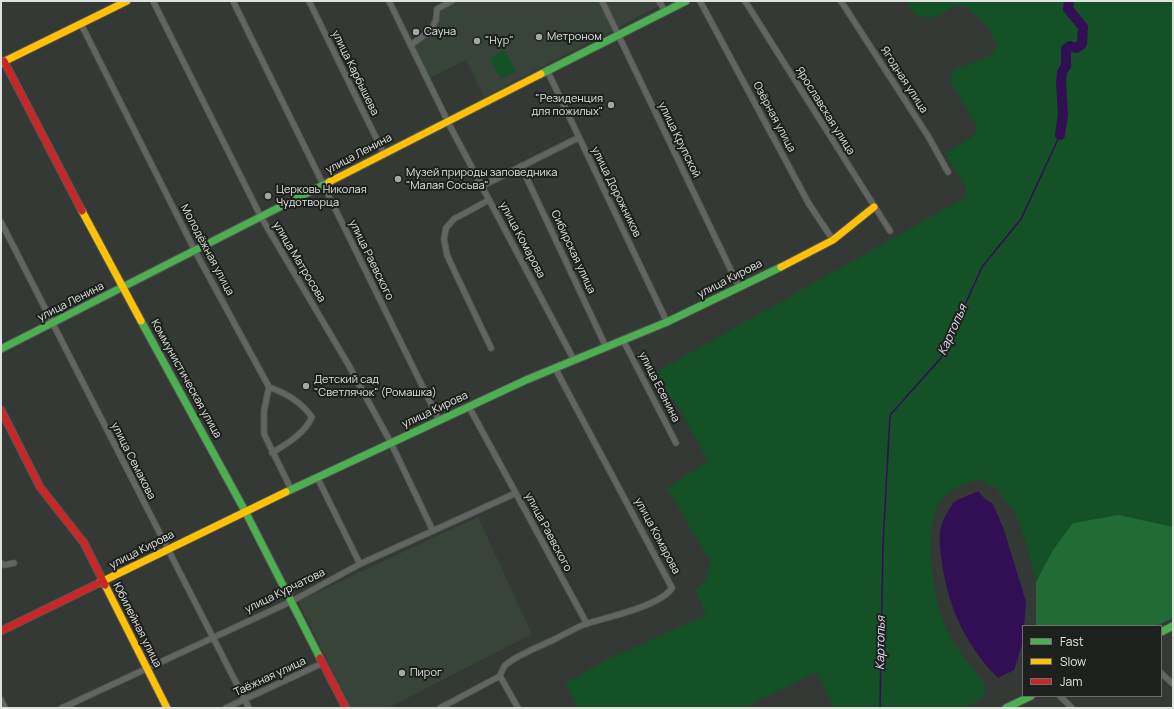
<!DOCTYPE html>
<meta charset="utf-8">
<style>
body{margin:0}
#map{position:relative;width:1174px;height:709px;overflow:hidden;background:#343935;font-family:Manrope,sans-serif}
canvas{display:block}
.frame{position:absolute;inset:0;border:2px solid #dfe3df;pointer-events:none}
.legend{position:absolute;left:1022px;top:625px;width:140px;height:72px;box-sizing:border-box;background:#1d201d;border:1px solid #6b6e6b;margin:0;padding:5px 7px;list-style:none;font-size:12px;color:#dfe3df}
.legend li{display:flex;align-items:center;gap:8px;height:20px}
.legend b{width:20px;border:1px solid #6b6e6b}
</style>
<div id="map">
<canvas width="1174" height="709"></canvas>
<div class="frame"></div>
<ul class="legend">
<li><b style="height:5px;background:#4caf50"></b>Fast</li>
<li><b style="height:5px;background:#ffc107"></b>Slow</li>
<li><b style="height:5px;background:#c62828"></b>Jam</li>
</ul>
</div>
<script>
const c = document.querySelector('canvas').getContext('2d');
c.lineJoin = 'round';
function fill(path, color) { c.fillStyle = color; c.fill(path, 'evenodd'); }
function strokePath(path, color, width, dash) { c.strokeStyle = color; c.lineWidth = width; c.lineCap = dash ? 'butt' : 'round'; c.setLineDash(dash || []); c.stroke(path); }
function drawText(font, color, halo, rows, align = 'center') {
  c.font = font + ' Manrope,sans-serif'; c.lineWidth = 4; c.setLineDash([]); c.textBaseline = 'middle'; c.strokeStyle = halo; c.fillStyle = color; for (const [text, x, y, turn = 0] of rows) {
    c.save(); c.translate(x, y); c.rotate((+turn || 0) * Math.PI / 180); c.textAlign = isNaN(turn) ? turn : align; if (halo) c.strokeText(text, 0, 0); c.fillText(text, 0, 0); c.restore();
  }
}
const built = new Path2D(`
 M452,1H660L661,5L484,97L466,60L428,79L411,45L431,30L436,12Z
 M478,517L532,634L388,708H351L298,601Z`);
const green = new Path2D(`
 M911,1H1173V527L1119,515L1053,550L1036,582L1026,543L1016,515L997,489L979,479C968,483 953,488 944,497C921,520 933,595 944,623C952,646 974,667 986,687L983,698L963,708H834L817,672L744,708H578L565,683L608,659L706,615L695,589L706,581L711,563L667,488L708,461L675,401L654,386L651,375L964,198L966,189L945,153L974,136L977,127L950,81L954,70L992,55L997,45L989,29L968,7L954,5C939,17 934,20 915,15L908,4Z
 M504,50L516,71L501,79L490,58Z`);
const forest = new Path2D(`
 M1119,515L1173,527V618L1156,626H1036V582L1053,550L1073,523Z`);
const water = new Path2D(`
 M978,491L985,499L993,504L1004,530L1026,602L1023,641L1014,670L998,678C964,644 946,602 941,555C939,536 938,528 948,511C950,509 951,505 953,503C959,498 971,495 978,491Z`);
const stream = new Path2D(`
 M880,708L883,544L890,415L941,358L982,267L1021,219L1060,135`);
const river = new Path2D(`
 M1060,135L1063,114L1061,83L1062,72L1066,66V49L1070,46L1076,48L1082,44L1083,27L1068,9L1069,1`);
const street = new Path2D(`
 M153,1L261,217L348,364L391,443L433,531
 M233,1L439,420
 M309,1L384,154
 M389,1L451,128L574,360
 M602,1L739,287
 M659,1L665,11
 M700,1L809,204L833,240
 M745,1L890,231
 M841,1L928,136L948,172
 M81,24L195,251L269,387L264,411V434L291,489
 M411,45L431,30L436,20L437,9L452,1
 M547,70L667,322
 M521,166L606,347
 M482,186L578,138
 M489,200L454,219L446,228L444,239L447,255L453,268L491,348
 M1,222L249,708
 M623,340L676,443
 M269,387C287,394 300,401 312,417C304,434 288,443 272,453
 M469,407L587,624
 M317,477L360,564
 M1,563L4,565L14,563
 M1161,673L1173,684
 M500,676L518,708
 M1060,696L1072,708
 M1,700L5,708
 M62,708L292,601L360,564L516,493
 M226,708L323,663
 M440,708L500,676C502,671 503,666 508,663C521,653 539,647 555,639C565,634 577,627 588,623C609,617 660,606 672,588L555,368`);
const fast = new Path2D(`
 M541,74L686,1
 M141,321L245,511L320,658
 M1,349L329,182
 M286,492L526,380L667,322L781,267
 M1161,632L1173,626
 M1006,708L1031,696`);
const slow = new Path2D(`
 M1,63L127,1
 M329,182L541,74
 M82,211L141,321
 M781,267L833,240L874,207
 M99,583L286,492
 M105,585L167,708`);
const jam = new Path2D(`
 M4,61L82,211
 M1,410L40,487L84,543L105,585
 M1,631L99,583
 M320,658L346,708`);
const markers = [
 [416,32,4,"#a3a8a4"],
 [539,37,4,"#a3a8a4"],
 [477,41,4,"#a3a8a4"],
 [611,105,4,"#a3a8a4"],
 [398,179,4,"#a3a8a4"],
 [268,196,4,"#a3a8a4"],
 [306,386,4,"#a3a8a4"],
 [402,673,4,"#a3a8a4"]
];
const poiNames = [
 ["Сауна",424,32],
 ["Метроном",547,37],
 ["\"Нур\"",485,41],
 ["\"Резиденция",603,99,"right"],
 ["для пожилых\"",603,112,"right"],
 ["Музей природы заповедника",406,173],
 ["\"Малая Сосьва\"",406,186],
 ["Церковь Николая",276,190],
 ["Чудотворца",276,203],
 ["Детский сад",314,380],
 ["\"Светлячок\" (Ромашка)",314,393],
 ["Пирог",410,673]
];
const streetNames = [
 ["улица Карбышева",355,73,64],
 ["Ягодная улица",904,80,57],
 ["Ярославская улица",825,111,58],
 ["Озёрная улица",774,117,62],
 ["улица Крупской",679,140,64],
 ["улица Ленина",359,154,-28],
 ["улица Дорожников",616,192,64],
 ["улица Комарова",522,240,62],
 ["Молодёжная улица",207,250,62],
 ["Сибирская улица",573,252,65],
 ["улица Раевского",371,260,64],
 ["улица Матросова",299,262,59],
 ["улица Кирова",730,279,-27],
 ["улица Ленина",71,302,-27],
 ["Коммунистическая улица",186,379,61],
 ["улица Есенина",659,387,63],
 ["улица Кирова",435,410,-25],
 ["улица Семакова",133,461,63],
 ["улица Раевского",548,532,62],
 ["улица Комарова",657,536,62],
 ["улица Кирова",142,550,-27],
 ["улица Курчатова",285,591,-26],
 ["Юбилейная улица",137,625,63],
 ["Таёжная улица",270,677,-25]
];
const waterNames = [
 ["Картопья",953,330,-66],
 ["Картопья",881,643,-89]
];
fill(built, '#38433a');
fill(green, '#145127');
fill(forest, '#206b36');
fill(water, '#320f54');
strokePath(stream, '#320f54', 1.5);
strokePath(river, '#320f54', 10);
strokePath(street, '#535754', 7);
strokePath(fast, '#535754', 9);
strokePath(slow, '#535754', 9);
strokePath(jam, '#535754', 9);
strokePath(street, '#636563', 5);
strokePath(fast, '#4caf50', 7);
strokePath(slow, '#ffc107', 7);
strokePath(jam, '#c62828', 7);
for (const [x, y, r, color] of markers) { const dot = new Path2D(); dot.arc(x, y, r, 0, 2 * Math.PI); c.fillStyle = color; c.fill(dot); strokePath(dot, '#1d201d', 1.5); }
drawText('11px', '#dfe3df', '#1d201d', poiNames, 'left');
drawText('11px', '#dfe3df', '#1d201d', streetNames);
drawText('italic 12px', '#e6def4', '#1d201d', waterNames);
</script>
